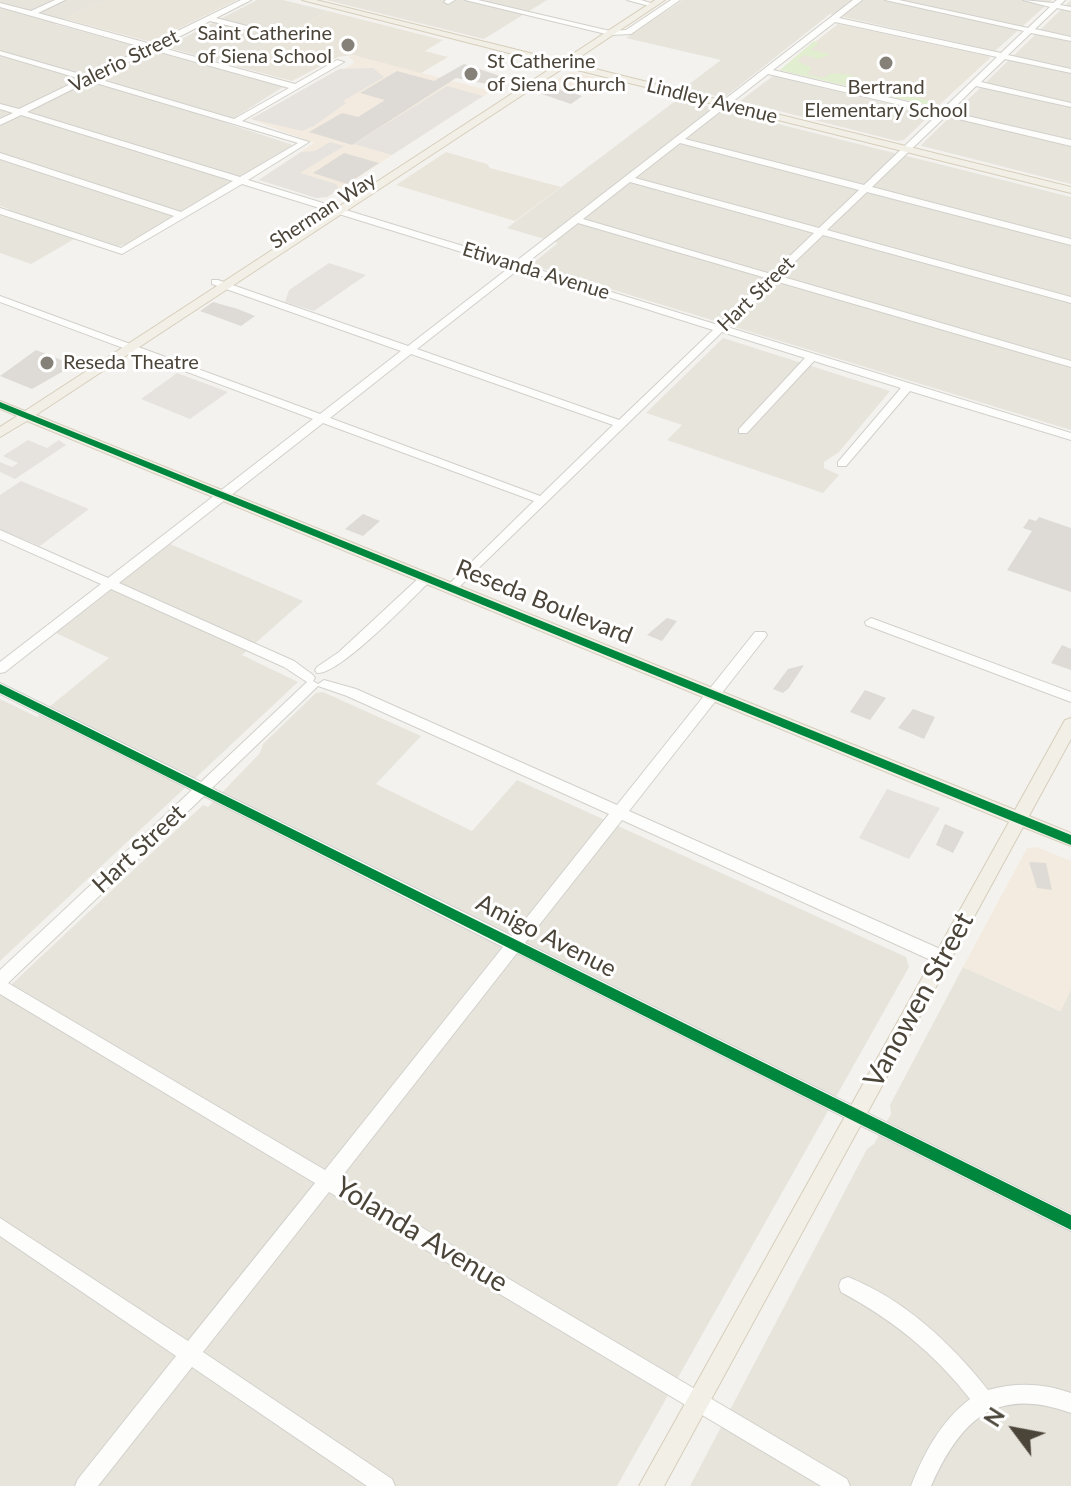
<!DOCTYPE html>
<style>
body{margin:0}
#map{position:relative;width:1071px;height:1486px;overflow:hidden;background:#f4f2ee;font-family:Lato,sans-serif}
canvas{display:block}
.north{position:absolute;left:975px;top:1390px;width:80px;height:80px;-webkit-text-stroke:6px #fff;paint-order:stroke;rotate:302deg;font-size:22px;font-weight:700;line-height:32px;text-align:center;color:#4b4439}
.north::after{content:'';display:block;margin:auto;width:28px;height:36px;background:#4b4439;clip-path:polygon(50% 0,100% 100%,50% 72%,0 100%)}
</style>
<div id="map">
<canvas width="1071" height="1486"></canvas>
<div class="north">N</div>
</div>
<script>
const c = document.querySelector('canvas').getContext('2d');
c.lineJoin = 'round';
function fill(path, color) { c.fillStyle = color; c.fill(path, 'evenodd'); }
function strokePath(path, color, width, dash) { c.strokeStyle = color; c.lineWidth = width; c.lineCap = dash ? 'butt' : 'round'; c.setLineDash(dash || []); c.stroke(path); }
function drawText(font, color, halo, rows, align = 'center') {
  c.font = font + ' Lato,sans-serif'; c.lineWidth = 6; c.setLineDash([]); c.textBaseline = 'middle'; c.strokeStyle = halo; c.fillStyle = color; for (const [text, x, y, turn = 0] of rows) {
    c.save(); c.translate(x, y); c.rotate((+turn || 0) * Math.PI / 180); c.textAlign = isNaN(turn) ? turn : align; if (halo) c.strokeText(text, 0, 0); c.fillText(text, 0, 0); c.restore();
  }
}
const residential = new Path2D(`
 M0,0H106L55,24L283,87L226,123L293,145L125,245L117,246L83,234L31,264L0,253V215L9,209L0,206Z
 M257,0H283L328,11L228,64L166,47Z
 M326,0H547L484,39Z
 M683,0H1052L995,51L830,14L724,98L684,88L721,60L626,38Z
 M1071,0V184L922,146L921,145Z
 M773,76L927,113L930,115L904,140L897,141L740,101Z
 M678,99L1071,197V430L535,266L533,263L558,243L507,228Z
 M723,338L890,391L839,452L824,462V468L839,475L823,493L667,440L682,425L646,413Z
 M170,544L303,601L242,655L298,682L0,961V699L37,717L109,658L56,633Z
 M323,692L421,736L376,784L472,831L517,780L906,957L909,967L617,1486H0V995L203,805L208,807L260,753L263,744L316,693Z
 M963,967L1060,1011L1071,989V1486H690L867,1149L874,1144L891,1114L890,1105Z`);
const commercial = new Path2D(`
 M353,55L491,91L326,198L258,180L314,143L250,119L353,64L354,61L348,57Z
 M570,72L582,74L614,82L595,95L549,84Z
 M1037,847L1071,861V989L1061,1011L963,967L1027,848Z`);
const education = new Path2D(`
 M106,0H237L151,42L65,19Z
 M328,11L443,40L425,51L448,57L421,73L353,55L338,57L292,81L228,64Z
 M838,24L988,56L990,58L937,107L780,70Z
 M446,152L487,164L490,168L561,187L515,221L396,185Z`);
const green = new Path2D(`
 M814,41L819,43L811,50L831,54L819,59L804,55L797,61L812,68L807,74L823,78L832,73L854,75L844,83L892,92L897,87L911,91L907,95L927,100L932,106L780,70Z`);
const parking = new Path2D(`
 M373,68L384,77L343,101L346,103L314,126L302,131L251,119L339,69Z
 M447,86L483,96L392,155L354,144Z
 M330,142L344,146L300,173L336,184L339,189L327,197L316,198L259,180L301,152L315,151Z
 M329,263L366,275L314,311L285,302L289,290Z
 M177,373L228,392L190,419L141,399Z
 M28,440L47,448L59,440L66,445L15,479L0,472V462L12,467L18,463L3,456Z
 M21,481L89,509L40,546L0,529V495Z
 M887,789L940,808L909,859L859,838Z`);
const building = new Path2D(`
 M464,64L500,76L487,84L456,78L352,145L309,132L342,113L358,117L385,100L360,93L397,71L434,81Z
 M545,86L573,93L582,96L571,104L536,92Z
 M344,153L379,163L347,184L313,173Z
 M213,302L238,309L255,316L241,326L200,311Z
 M36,350L74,365L32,389L0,376Z
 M363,514L380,521L363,536L345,529Z
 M1039,517L1071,528V592L1007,570L1032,531L1023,528L1029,519L1036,521Z
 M667,618L677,621L662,641L647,635Z
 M1062,645L1071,649V670L1051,663Z
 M804,665L789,688L783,693L773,689L788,669Z
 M865,690L886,698L870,720L850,712Z
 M913,709L935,717L924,739L898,728Z
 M945,824L964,832L953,853L936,845Z
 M1029,862L1046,863L1052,890L1037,888Z`);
const minor = new Path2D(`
 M55,0H65L38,13L151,44L241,0H251L216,18L251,27V31L210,21L159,47L295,84L337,60L344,62L242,121L309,142L248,180L515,262L853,0H862L839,18L1001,53L1024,31L885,0H899L1028,28L1050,7L1023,0L1053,3L1057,0H1065L1060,5L1071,7V11L1057,8L1035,29L1071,37V41L1031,33L1008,55L1071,69V73L1005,59L981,82L1071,103V107L976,86L950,112L1071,140V146L946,116L872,187L1071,239V245L867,192L827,230L1071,297V303L823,235L780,276L1071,361V367L775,281L727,327L1071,433V440L910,391L846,466H838V462L901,388L814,361L747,433H739V429L805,358L722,332L455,591H447L445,588L534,501L323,423L119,583L294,661L313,675L315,678L313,681L318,684L324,680L356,689L617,805L755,632H765L767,635L765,638L629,811L947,952L949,957L947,962L941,963L935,962L622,820L525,943L1071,1214V1231L517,953L340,1179L847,1479L850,1486H821L329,1192L203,1352L392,1479L395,1486H367L192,1367L98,1486H75L78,1479L176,1356L0,1236V1218L188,1341L315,1183L0,994V970L192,790L0,694V683L201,782L307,682L284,667L111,589L5,672L0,673V662L101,584L0,539V530L108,578L313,419L0,302V296L320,414L401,351L212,284V280H218L408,346L510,267L242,184L122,254L0,214V208L121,248L174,216L0,159V153L181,212L233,181L21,115L0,125V119L13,113L0,109V104L19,109L81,79L0,55V51L87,76L145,48L0,7V3L31,11ZM835,22L997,57L942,110L773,70ZM153,50L289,88L234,119L95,78ZM768,74L938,114L864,185L685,139ZM89,81L298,143L240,177L27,112ZM680,143L859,190L819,228L635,178ZM630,182L814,233L771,274L583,219ZM578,223L766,278L718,325L524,265ZM519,269L713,330L619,420L417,349ZM411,354L613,425L540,496L330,418ZM318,686L347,696L609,814L512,936L212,788ZM204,796L503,947L325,1170L8,983Z
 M446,0H455L448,4L444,2Z
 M465,0H478L610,31L626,30L671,0H680L631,34L610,35Z
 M627,0H641L657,5L653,7Z
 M426,574L432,578L430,581C412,599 338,676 317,673L315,670L317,667L339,652L422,575Z
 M871,618L1071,692V702L866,625L865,622Z
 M848,1277C905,1300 950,1342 988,1390C1017,1382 1043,1383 1071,1393V1413C996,1386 961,1419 931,1486H911C924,1453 941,1421 970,1399C934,1353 893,1320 841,1292L839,1286L841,1280Z`);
const major = new Path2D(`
 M302,0H316L562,61L655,0H665L571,63L1071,187V193L565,67L36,415L1015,810L1065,720L1071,718V739L1029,816L1071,833V846L1023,827L664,1486H639L1009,822L27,421L0,437V427L17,416L0,409V401L25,411L556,65Z`);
const cycleway = new Path2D(`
 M0,402L1071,835V845L0,408Z
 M0,684L1071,1215V1230L0,693Z`);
const markers = [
 [348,45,8,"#868178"],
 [886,63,8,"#868178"],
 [471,74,8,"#868178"],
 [47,363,8,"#868178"]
];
const farPoinames = [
 ["Saint Catherine",332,34,"right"],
 ["of Siena School",332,57,"right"],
 ["St Catherine",487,62],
 ["of Siena Church",487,85],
 ["Bertrand",886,88,"center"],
 ["Elementary School",886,111,"center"],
 ["Reseda Theatre",63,363]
];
const farStreetnames = [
 ["Valerio Street",124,61,-26],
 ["Lindley Avenue",712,101,14],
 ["Sherman Way",323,211,-33],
 ["Etiwanda Avenue",536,271,17],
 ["Hart Street",756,294,-44]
];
const streetNames = [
 ["Reseda Boulevard",544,602,22],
 ["Hart Street",139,849,-43],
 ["Amigo Avenue",546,936,27]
];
const nearStreetnames = [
 ["Vanowen Street",919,1000,-61],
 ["Yolanda Avenue",421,1235,31]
];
fill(residential, '#e7e4dc');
fill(commercial, '#f3ebdf');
fill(education, '#eae5da');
fill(green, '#e1eecf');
fill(parking, '#e6e3df');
fill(building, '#dedbd6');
strokePath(minor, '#d2d0cb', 2);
strokePath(major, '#d6cebb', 2);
fill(minor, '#fdfdfc');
fill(major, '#f2efe6');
fill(cycleway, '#00873e');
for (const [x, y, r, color] of markers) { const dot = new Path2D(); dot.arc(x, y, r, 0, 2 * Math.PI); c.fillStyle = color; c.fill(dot); strokePath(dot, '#fff', 3); }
drawText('20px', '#4b4439', '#fff', farPoinames, 'left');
drawText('20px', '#4b4439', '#fff', farStreetnames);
drawText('24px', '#4b4439', '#fff', streetNames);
drawText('28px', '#4b4439', '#fff', nearStreetnames);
</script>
